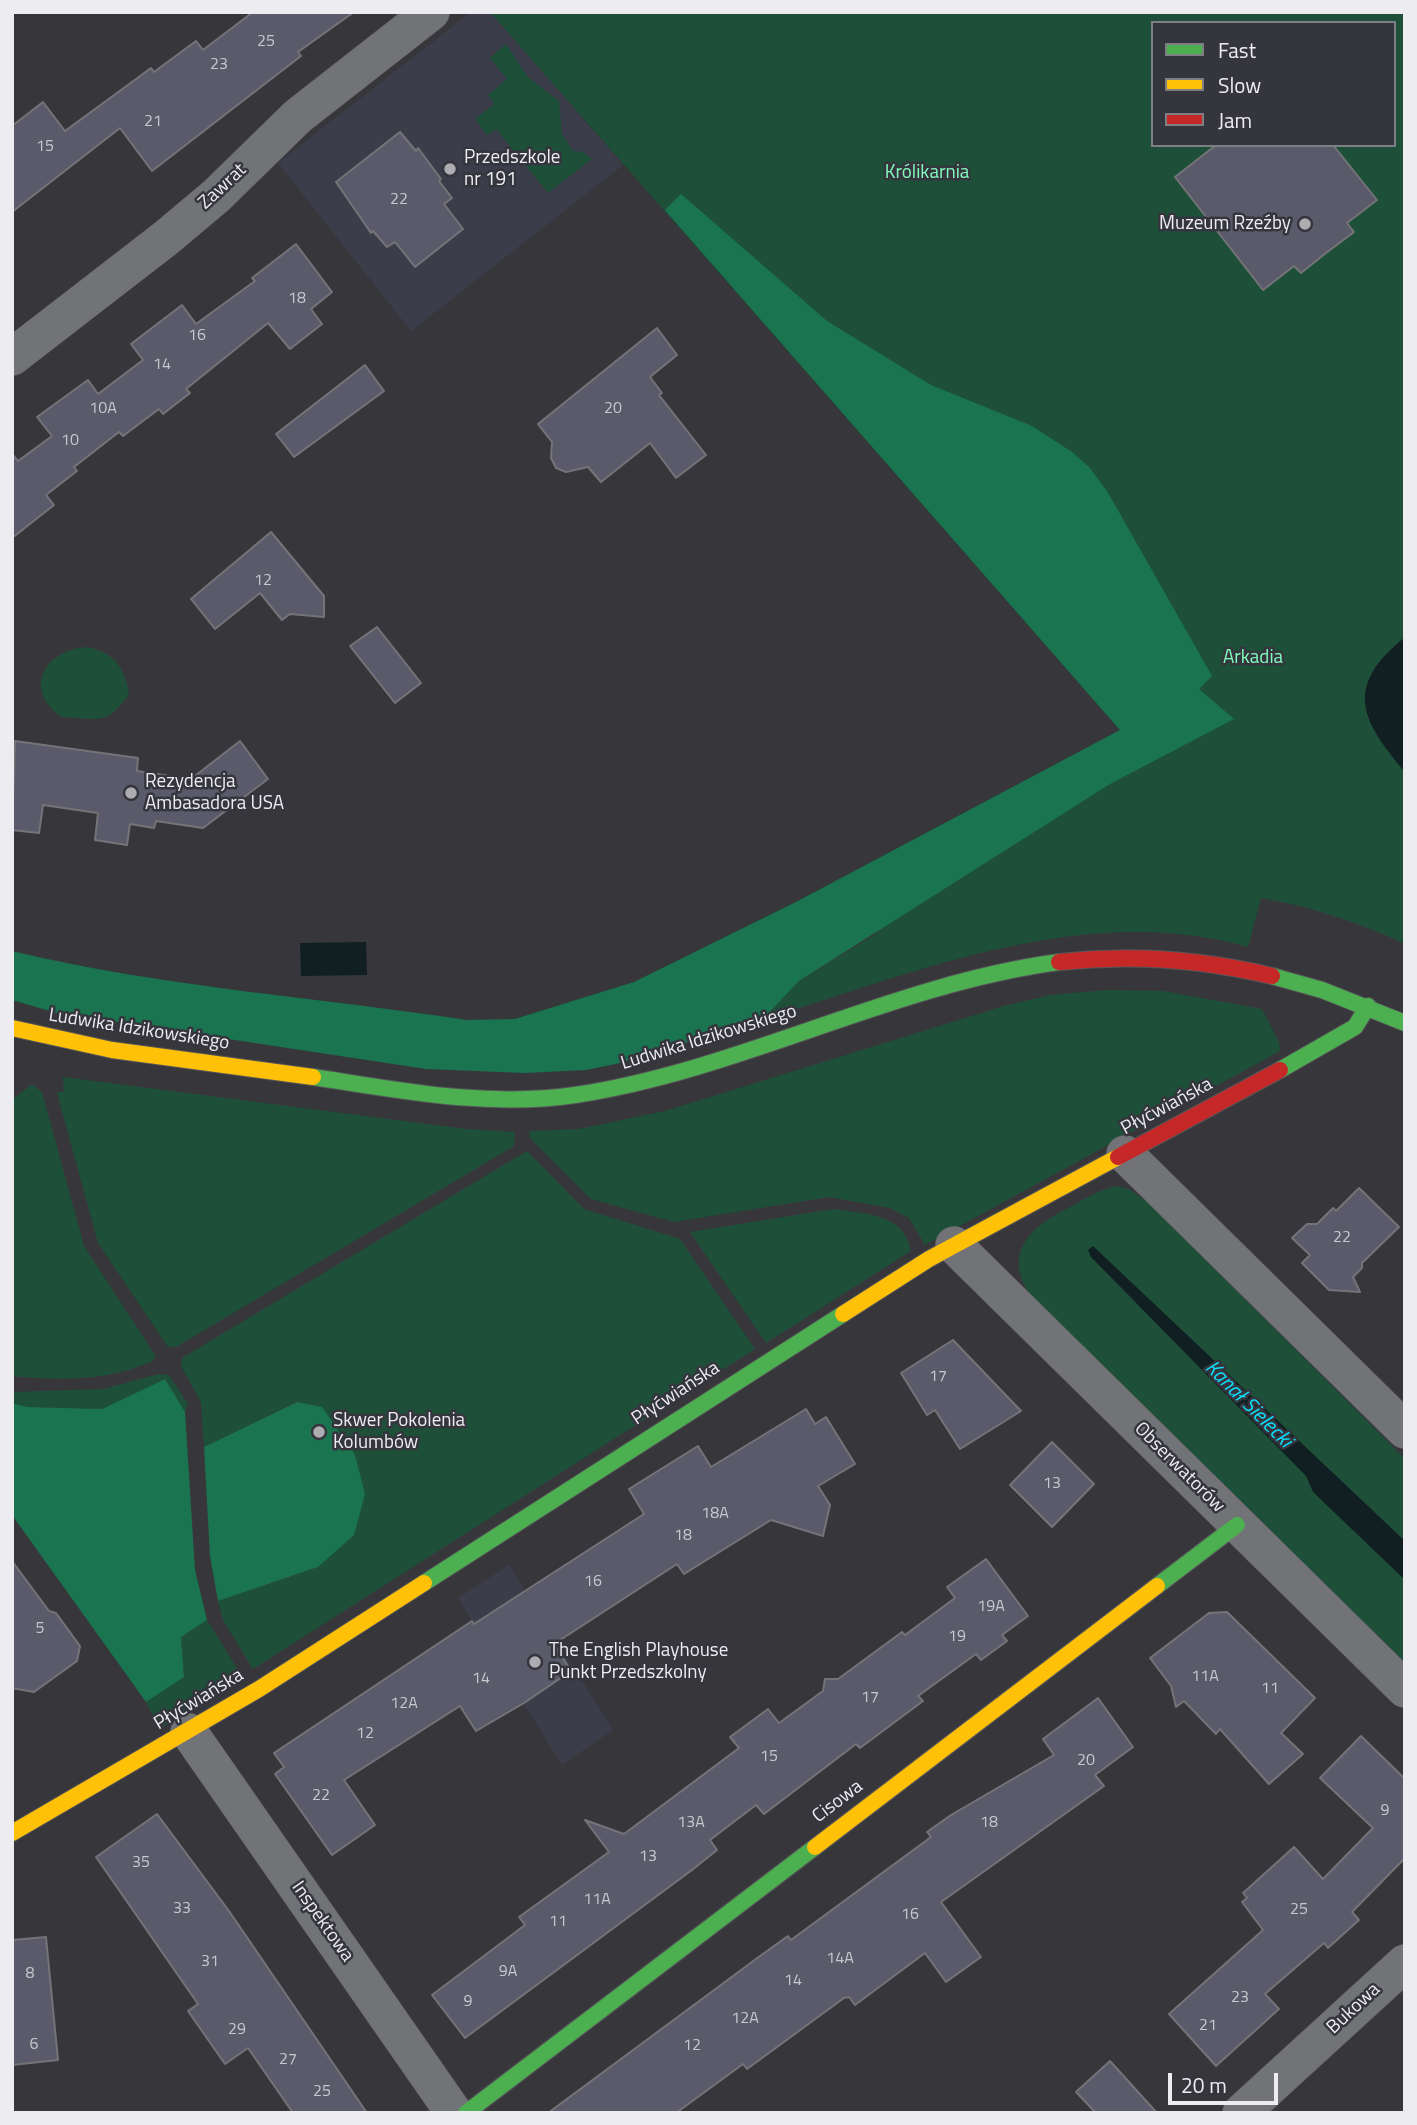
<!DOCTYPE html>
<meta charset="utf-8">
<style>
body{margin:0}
#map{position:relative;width:1417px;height:2125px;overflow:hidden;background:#37373b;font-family:"Titillium Web",sans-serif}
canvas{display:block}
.frame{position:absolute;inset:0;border:14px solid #ececf1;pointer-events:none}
.legend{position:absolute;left:1151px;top:21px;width:245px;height:126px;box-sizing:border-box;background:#35353d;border:2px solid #7e7e85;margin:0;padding:9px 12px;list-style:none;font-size:21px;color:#ececf1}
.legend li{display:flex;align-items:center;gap:14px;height:35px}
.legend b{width:35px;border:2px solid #7e7e85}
.scale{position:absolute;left:1168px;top:2073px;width:110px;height:32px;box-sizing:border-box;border:4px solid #ececf1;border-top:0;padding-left:9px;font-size:21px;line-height:24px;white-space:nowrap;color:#ececf1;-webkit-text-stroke:5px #35353d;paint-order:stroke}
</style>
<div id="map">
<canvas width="1417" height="2125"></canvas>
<div class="frame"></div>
<ul class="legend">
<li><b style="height:9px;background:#4caf50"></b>Fast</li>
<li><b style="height:9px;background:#ffc107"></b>Slow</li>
<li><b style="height:9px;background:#c62828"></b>Jam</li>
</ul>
<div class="scale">20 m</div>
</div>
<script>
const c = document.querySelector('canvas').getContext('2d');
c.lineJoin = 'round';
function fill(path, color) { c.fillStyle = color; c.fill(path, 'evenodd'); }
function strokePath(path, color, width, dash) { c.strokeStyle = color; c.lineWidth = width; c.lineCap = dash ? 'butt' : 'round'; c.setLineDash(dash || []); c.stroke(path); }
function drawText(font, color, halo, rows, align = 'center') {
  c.font = font + ' "Titillium Web",sans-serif'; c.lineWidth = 5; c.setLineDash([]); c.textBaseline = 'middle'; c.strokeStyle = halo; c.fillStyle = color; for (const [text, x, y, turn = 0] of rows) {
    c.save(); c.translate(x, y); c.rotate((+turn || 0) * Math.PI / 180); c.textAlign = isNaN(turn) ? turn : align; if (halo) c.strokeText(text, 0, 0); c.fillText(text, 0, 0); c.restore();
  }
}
const built = new Path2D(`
 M471,12H490L623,165L411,331L278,163Z
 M509,1565L613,1730L562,1765L458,1598Z`);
const green = new Path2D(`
 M490,12H1405V944C1360,923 1310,906 1261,898L1248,947C1084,901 917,972 762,1020L799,981L881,931L515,1019L634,982L796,902L1120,730ZM1153,23H1394V145H1153Z
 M506,44L528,77L559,101L562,134L573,151L583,152L592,159L548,193L496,129L487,135L475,119L494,104L488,95L507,79L490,58Z
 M87,647C114,652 125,668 129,694C107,726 98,719 62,717C22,690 44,650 87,647Z
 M1107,990L1163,991L1262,1009L1279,1042L1280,1051L925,1245L909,1218L890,1208L829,1197L674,1222L591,1199L530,1138L529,1131L579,1129L665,1111L1004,1006L1050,995Z
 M63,1077L466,1129L515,1132L514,1146L176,1347H168L98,1243L57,1093L64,1091Z
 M32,1084L42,1092L84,1246L155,1355L153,1361C108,1381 61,1381 12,1376V1100Z
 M527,1151L584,1209L680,1239L755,1349L253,1669L223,1620L218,1601L318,1567L296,1402L204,1447L201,1402L181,1366L182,1358Z
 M1117,1186L1129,1189L1151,1205L1405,1459V1664L1031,1296C1002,1252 1030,1228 1068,1208C1084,1199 1099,1190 1117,1186Z
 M834,1209C865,1214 904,1213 911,1251L766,1343L690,1232Z
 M159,1374L169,1375L188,1404L185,1412L165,1379L102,1409L27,1407L12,1403V1392L103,1389Z
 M207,1620L242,1676L159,1729L146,1702L184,1677L181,1637Z`);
const forest = new Path2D(`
 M681,194L827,321L931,385L1032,426L1072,452L1089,467L1107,491L1212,676L1199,689L1234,719L1110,784L799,981L762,1020L620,1063L586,1070L525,1073L426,1069L57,1013L12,1000V951C161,987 315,997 467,1020L515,1019L634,982L796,902L1120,730L665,210Z
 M165,1379L185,1412L195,1570L207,1620L181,1637L184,1677L146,1702L12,1515V1403L27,1407L102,1409Z
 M297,1402L322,1407L355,1455L365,1494L354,1535L318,1567L218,1601L210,1556L204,1447Z`);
const water = new Path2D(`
 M1405,637V772C1361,720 1343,687 1405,637Z
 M366,942L367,975L301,976L300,943Z
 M1093,1246L1405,1541V1580L1313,1492L1306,1476L1091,1257L1088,1250Z`);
const building = new Path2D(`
 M253,12H354L298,52L301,56L152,171L120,128L12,212V126L43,102L65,131L151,68L154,72L196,41L203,50Z
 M400,132L416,151L418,148L441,179L439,181L452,198L444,204L463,229L415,267L395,242L387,247L373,231L371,233L336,182Z
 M1216,145H1333L1377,200L1347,223L1354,232L1326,253L1301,273L1294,266L1263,290L1175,177Z
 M296,244L332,292L311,309L322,324L290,349L268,323L186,389L190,393L163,414L159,409L123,436L119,432L74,467L77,471L46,495L54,505L12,538V454L18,461L52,436L37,417L88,380L98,394L143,360L131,344L182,305L196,324L255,281L252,278Z
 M657,328L677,355L650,377L662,393L659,395L706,455L676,478L650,443L601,482L588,467L566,472L556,468L551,458L552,442L538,424Z
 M365,365L384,391L294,457L276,434Z
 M271,532L324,596V617L290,614L282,620L260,593L215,629L191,599Z
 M377,627L421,683L395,703L350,646Z
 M15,741L138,758L137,771L191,779L240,741L268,779L203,828L156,821L154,828L130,824L127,845L95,840L98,813L43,805L39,833L12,830Z
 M1359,1188L1399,1227L1362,1263V1268L1353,1277L1360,1292L1329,1290L1302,1263L1310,1255L1292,1238L1307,1224H1317L1333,1208L1336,1211Z
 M953,1340L1021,1411L960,1449L935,1410L927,1415L901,1373Z
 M806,1409L815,1424L826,1417L855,1464L818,1486L830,1505L823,1536L771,1520L684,1574L677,1564L554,1644L571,1671L524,1703L476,1731L460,1706L344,1780L375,1825L332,1855L275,1774L284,1767L274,1753L472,1621L474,1624L644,1514L629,1489L698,1446L711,1467Z
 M1052,1442L1094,1484L1052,1527L1010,1485Z
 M986,1559L1028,1616L1002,1635L1007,1641L981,1660L976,1654L918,1696L923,1701L860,1748L856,1744L764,1814L756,1805L710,1840L717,1850L692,1870L465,2038L432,1995L525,1925L519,1917L609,1852L585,1820L624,1834L739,1748L730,1737L768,1709L779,1723L823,1691L825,1679H838L902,1632L905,1635L955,1598L947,1587Z
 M12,1561L49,1611L56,1613L80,1646L77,1661L34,1692L12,1688Z
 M1227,1612L1315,1698L1281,1733L1303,1754L1269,1784L1220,1729L1216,1734L1184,1701L1176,1707L1171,1686L1150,1658L1209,1613Z
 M1098,1698L1133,1747L1095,1775L1104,1786L941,1902L981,1957L946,1982L925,1953L855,2005L849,1997L844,1998L747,2069L743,2064L676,2113H548L760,1956L788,1936L791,1940L931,1837L927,1832L951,1815L1054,1755L1043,1739Z
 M1361,1736L1405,1779V1858L1352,1912L1359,1920L1328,1948L1324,1943L1265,1994L1279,2009L1216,2066L1169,2014L1263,1930L1242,1902L1247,1898L1243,1893L1294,1847L1323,1879L1373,1828L1320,1778Z
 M157,1814L229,1911L367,2113H293L248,2048L225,2064L188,2011L198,2004L96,1857Z
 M46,1937L58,2060L12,2065V1940Z
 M1110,2061L1157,2113H1096L1076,2092Z`);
const street = new Path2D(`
 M12,357L166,238L216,196L298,116L431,12
 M1125,1154L1405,1430
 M954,1245L1405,1689
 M189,1732L454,2113
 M1241,2113L1405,1963`);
const fast = new Path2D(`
 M1272,976L1322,990L1405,1023
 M1280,1070L1355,1027L1368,1006
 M313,1077C399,1090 487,1108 575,1095C741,1070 893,984 1059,962
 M424,1583L843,1314
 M1157,1586L1237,1525
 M466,2113L815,1847`);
const slow = new Path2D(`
 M12,1028L112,1050L313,1077
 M843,1314L929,1259L1118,1157
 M12,1833L259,1689L424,1583
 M815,1847L1157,1586`);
const jam = new Path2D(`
 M1059,962C1132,954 1201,959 1272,976
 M1118,1157L1280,1070`);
const markers = [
 [450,169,7,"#adadb1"],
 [1305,224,7,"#adadb1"],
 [131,793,7,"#adadb1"],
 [319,1432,7,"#adadb1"],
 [535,1662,7,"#adadb1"]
];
const numberNames = [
 ["25",266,42],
 ["23",219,65],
 ["21",153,122],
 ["15",45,147],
 ["22",399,200],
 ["18",297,299],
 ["16",197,336],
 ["14",162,365],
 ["10A",103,409],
 ["20",613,409],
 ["10",70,441],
 ["12",263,581],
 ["22",1342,1238],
 ["17",938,1377],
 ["13",1052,1484],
 ["18A",715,1514],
 ["18",683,1536],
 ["16",593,1582],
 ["19A",991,1607],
 ["5",40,1629],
 ["19",957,1637],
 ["11A",1205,1677],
 ["14",481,1679],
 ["11",1270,1689],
 ["17",870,1698],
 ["12A",404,1704],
 ["12",365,1734],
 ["15",769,1757],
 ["20",1086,1761],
 ["22",321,1796],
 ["9",1385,1811],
 ["13A",691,1823],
 ["18",989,1823],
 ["13",648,1857],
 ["35",141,1863],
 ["11A",597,1900],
 ["33",182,1909],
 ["25",1299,1910],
 ["16",910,1915],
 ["11",558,1922],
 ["14A",840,1959],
 ["31",210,1962],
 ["9A",508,1972],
 ["8",30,1974],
 ["14",793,1981],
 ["23",1240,1998],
 ["9",468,2002],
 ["12A",745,2019],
 ["21",1208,2026],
 ["29",237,2030],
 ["6",34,2045],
 ["12",692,2046],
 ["27",288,2060],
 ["25",322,2092]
];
const poiNames = [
 ["Przedszkole",464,158],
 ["nr 191",464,180],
 ["Muzeum Rzeźby",1291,224,"right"],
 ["Rezydencja",145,782],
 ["Ambasadora USA",145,804],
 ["Skwer Pokolenia",333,1421],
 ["Kolumbów",333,1443],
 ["The English Playhouse",549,1651],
 ["Punkt Przedszkolny",549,1673]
];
const parkNames = [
 ["Królikarnia",927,173],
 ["Arkadia",1253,658]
];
const streetNames = [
 ["Zawrat",223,187,-43],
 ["Ludwika Idzikowskiego",139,1030,9],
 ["Ludwika Idzikowskiego",709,1038,-17],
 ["Płyćwiańska",1167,1107,-28],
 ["Płyćwiańska",676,1394,-33],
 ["Obserwatorów",1179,1468,45],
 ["Płyćwiańska",199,1700,-31],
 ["Cisowa",838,1802,-37],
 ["Inspektowa",322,1922,55],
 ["Bukowa",1354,2009,-43]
];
const waterNames = [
 ["Kanał Sielecki",1248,1405,45]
];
fill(built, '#3c3d4a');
fill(green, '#1e5039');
fill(forest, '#19744f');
fill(water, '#111f22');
fill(building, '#5a5a6a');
strokePath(building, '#747478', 2);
strokePath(street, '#555558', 38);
strokePath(fast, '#555558', 18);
strokePath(slow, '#555558', 18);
strokePath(jam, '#555558', 18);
strokePath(street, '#727376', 37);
strokePath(fast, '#4caf50', 16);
strokePath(slow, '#ffc107', 16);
strokePath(jam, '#c62828', 16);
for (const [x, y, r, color] of markers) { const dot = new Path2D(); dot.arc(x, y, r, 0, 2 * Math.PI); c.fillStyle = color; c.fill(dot); strokePath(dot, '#35353d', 2.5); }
drawText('16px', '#c8c8cf', null, numberNames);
drawText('19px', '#ececf1', '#35353d', poiNames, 'left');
drawText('19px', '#80fcbd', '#35353d', parkNames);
drawText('19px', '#ececf1', '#35353d', streetNames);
drawText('italic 21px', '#0bdffb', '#35353d', waterNames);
</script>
